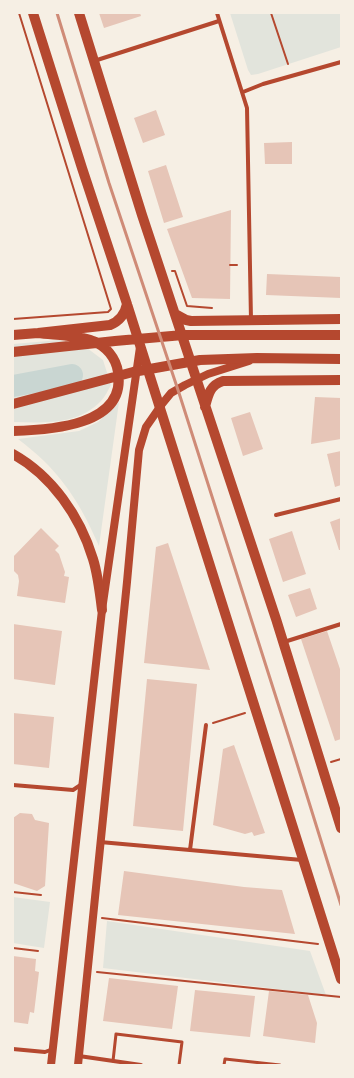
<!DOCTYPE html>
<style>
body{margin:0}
#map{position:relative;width:354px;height:1078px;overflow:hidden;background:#f6efe4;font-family:"Titillium Web",sans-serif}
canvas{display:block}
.frame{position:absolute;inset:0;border:14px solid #f6efe4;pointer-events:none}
</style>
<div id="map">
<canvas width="354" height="1078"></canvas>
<div class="frame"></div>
</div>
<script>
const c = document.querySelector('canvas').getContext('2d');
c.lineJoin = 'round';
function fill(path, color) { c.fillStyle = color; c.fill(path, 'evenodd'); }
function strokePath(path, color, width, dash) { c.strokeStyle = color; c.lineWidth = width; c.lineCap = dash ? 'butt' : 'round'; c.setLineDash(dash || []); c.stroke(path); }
const green = new Path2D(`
 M230,13H341V47L258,74L251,75L248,70Z
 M60,340L87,348L103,360L111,385C108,390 105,397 101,401C78,425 44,423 13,422V344Z
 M119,402L99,546C84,512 70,487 44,461C36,453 27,446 18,439L79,431L98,422Z
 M13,897L50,902L44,948L13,943Z
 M107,921L310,951L326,995L103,968Z`);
const river = new Path2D(`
 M13,386L72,375`);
const building = new Path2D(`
 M99,13H140L141,16L104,28Z
 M156,110L165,135L143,143L134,118Z
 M292,142V164H265L264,143Z
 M166,165L183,217L164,223L148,171Z
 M231,210L230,299L192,298L167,229Z
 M267,274L341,277V298L266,295Z
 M315,397L341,398V439L311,444Z
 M250,412L263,449L243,456L231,418Z
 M341,451V485L335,487L327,454Z
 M341,518V550H339L330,522Z
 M41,528L59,546L55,550L59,554L65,572L64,576L69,577L65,603L17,596L19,581L18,575L13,570V557Z
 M292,531L306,574L283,582L269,539Z
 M168,543L210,670L144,663L156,547Z
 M310,588L317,609L296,617L288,595Z
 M13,624L62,631L55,685L13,679Z
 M327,631L341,672V739L335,741L301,639Z
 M147,679L197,684L183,831L133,826Z
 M13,713L54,717L49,768L13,764Z
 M234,745L265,833L254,836L252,832L245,834L213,825L223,749Z
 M20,813L32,814L35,820L49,823L45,886L37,891L13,883V818Z
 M124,871L244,887L282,890L295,934L118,915Z
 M13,956L36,959L35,971L39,972L34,1013L30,1012L28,1024L13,1022Z
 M109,978L178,986L172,1029L103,1021Z
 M195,990L255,996L250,1037L190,1031Z
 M269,991L308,995L317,1023L315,1043L263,1036Z`);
const path = new Path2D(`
 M271,13L288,64
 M230,265H237
 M172,271H175L187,306L212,308
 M13,319L108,312L111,309L19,13
 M213,723L245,713
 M331,762L341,759
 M13,892L41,895
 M102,918L318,944
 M13,948L38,951
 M97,972L341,997`);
const service = new Path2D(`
 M113,1061L116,1034L182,1042L179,1065
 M224,1065L225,1059L280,1065`);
const minor = new Path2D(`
 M217,13L247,108L251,320
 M94,61L219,21
 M243,92L263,84L341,62
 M276,515L341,499
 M284,642L341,624
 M13,785L73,790L82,784
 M100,842L302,860
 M190,850L206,725
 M13,1049L45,1052L53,1049
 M79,1056L141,1065`);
const secondary = new Path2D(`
 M51,1065L102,610L140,347
 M78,1065L127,582L139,450L146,427L162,404L171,393L185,385L208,374L249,361`);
const primary = new Path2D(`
 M33,13L82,168L127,304L341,979
 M79,13L142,215L276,619L341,828
 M175,314L186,320L191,321L341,319
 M13,335L38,333L110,325C120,321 125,314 127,304
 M13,352L115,341L183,335H341
 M13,404L133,372L200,360L257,358L341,359
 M205,407C208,395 210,385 223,381L341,380
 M13,431C49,430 127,426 118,372C116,358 106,346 93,341C79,335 53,335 38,333
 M13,454C52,476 80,516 93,559C98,575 100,593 102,610`);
const rail = new Path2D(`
 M57,13L109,183L179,393L289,738L341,905`);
fill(green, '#e2e4dc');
strokePath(river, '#c9d6d2', 22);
fill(building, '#e6c5b7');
strokePath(path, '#b5482f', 2);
strokePath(service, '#b5482f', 3);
strokePath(minor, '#b5482f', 4);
strokePath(secondary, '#b5482f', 8);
strokePath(primary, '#b5482f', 10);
strokePath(rail, '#cf8b77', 3);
</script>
